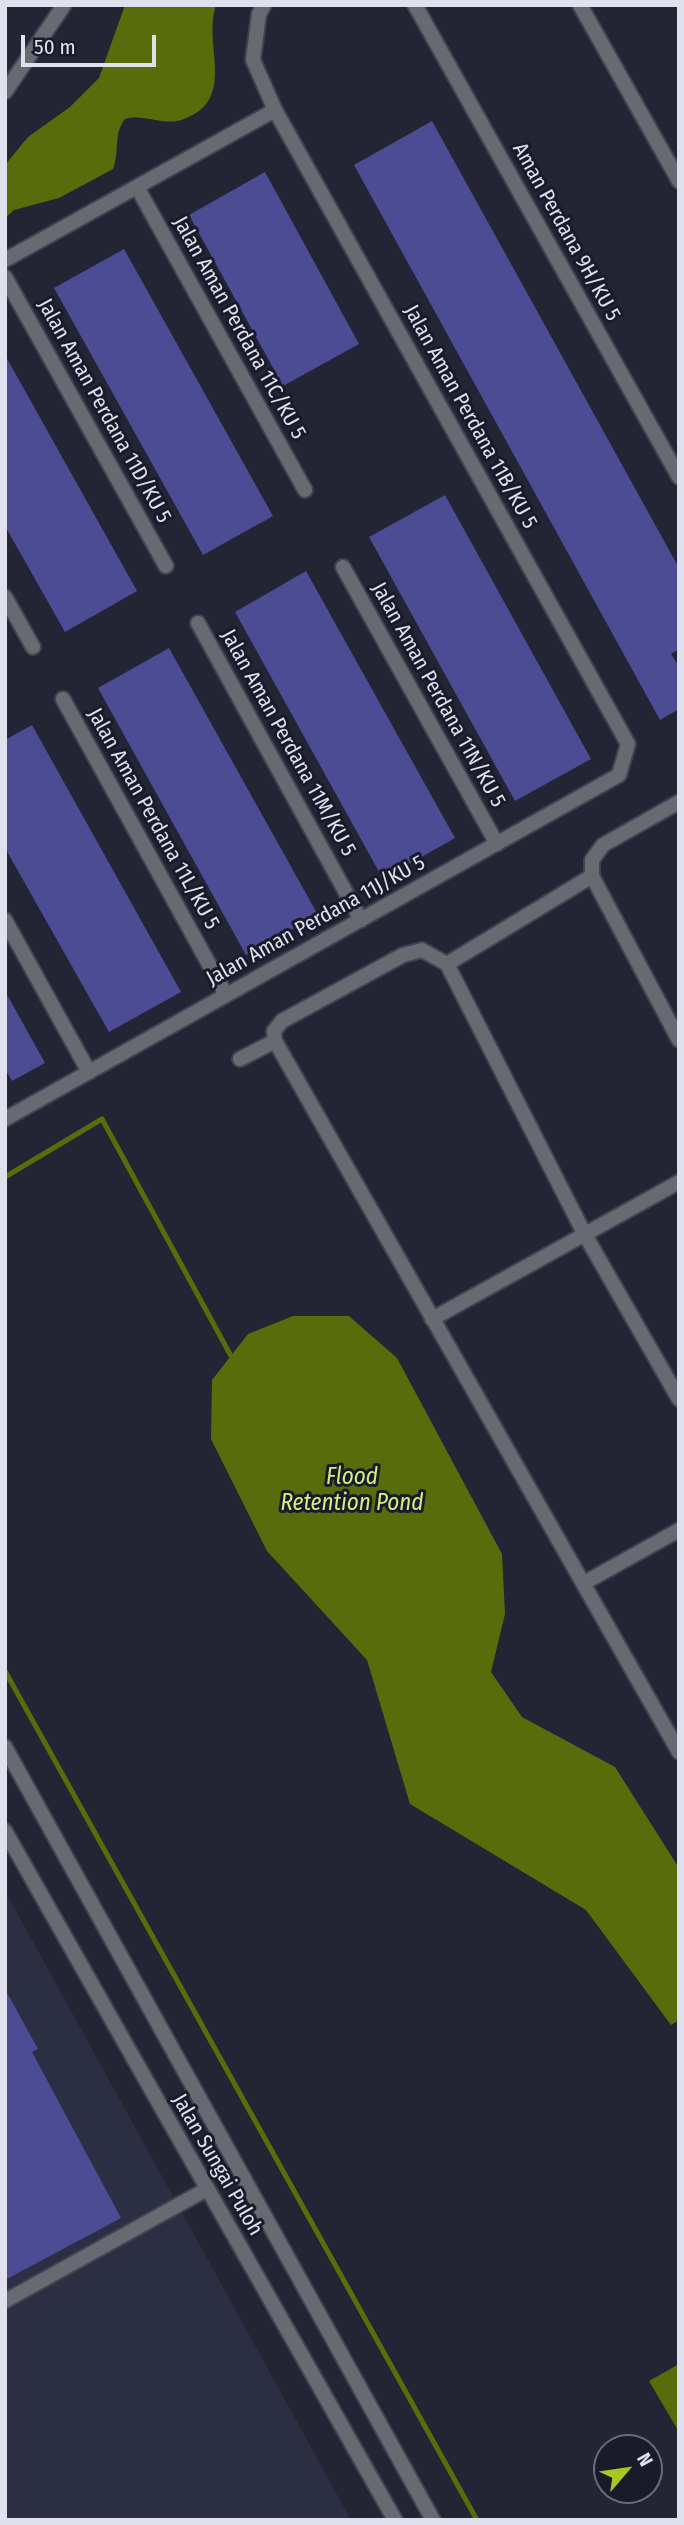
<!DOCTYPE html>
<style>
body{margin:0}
#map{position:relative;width:684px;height:2525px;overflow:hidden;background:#232434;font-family:"Fira Sans Condensed",sans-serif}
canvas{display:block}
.frame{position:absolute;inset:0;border:7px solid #e0e1ec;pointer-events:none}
.north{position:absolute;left:593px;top:2434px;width:70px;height:70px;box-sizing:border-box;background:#1a1b2a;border:2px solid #696a78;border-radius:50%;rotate:61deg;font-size:19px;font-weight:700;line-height:28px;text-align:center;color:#e0e1ec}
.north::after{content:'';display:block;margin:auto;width:24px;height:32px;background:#a6c821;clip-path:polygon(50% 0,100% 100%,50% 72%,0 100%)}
.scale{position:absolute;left:21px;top:35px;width:135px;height:32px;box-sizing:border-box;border:4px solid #e0e1ec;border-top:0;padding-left:9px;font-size:21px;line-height:24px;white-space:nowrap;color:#e0e1ec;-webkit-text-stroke:5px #1a1b2a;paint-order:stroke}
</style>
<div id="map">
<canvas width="684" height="2525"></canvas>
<div class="frame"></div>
<div class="north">N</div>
<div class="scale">50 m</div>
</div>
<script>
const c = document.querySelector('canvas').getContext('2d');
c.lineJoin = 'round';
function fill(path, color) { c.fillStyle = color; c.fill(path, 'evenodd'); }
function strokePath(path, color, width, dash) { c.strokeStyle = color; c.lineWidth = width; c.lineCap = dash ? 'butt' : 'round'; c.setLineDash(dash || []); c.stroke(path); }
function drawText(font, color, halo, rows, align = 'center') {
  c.font = font + ' "Fira Sans Condensed",sans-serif'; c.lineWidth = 6; c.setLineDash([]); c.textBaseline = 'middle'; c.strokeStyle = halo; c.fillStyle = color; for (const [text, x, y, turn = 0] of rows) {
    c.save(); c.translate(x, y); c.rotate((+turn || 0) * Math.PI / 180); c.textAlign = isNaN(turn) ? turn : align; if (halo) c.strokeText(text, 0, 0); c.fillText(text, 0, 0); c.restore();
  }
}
const built = new Path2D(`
 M5,1891L351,2520H5Z`);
const water = new Path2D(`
 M125,5H216C202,45 238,99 184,119C164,127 144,113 125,119C113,134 120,151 113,169L59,198L14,210L5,218V165L28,137L70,107L99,78Z
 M293,1316H349L397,1358L502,1554L505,1614L491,1672L522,1717L615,1767L679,1868V2020L671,2025L586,1910L410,1804L367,1660L267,1551L211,1439L212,1380L248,1334Z
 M679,2364V2432L649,2381Z`);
const stream = new Path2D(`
 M5,1177L102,1119L231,1356
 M5,1671L477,2520`);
const building = new Path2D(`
 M432,121L679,568V649L671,654L679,667V709L660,720L354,165Z
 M265,172L359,344L283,386L189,215Z
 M124,249L273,516L203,555L54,288Z
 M5,355L137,591L65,632L5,526Z
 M445,495L591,759L515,801L369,537Z
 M306,571L455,838L383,879L235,612Z
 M169,648L318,915L246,955L98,688Z
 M32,725L181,992L109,1032L5,848V740Z
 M5,991L45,1063L12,1081L5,1069Z
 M5,1989L38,2049L32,2052L121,2218L5,2280Z`);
const minor = new Path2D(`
 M415,5L679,477
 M580,5L679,181
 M5,92L64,5
 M137,187L305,490
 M5,260L275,110
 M5,277L166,566
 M343,567L497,844
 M5,597L33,647
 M198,623L361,920
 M63,699L226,995
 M679,802L603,845L592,860V876L679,1040
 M5,920L89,1072
 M447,964L592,876
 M240,1059L275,1041
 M5,1119L619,775L628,744L275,110L253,60L259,14L264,5
 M432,1319L679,1182
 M679,1399L584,1233L447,964L422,950L403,955L282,1021L274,1031L275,1041L679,1752
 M584,1583L679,1530
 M5,2301L207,2189`);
const tertiary = new Path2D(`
 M5,1747L433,2520
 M5,1831L395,2520`);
const streetNames = [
 ["Aman Perdana 9H/KU 5",566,232,61],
 ["Jalan Aman Perdana 11C/KU 5",239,328,61],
 ["Jalan Aman Perdana 11D/KU 5",104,411,61],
 ["Jalan Aman Perdana 11B/KU 5",470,417,61],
 ["Jalan Aman Perdana 11N/KU 5",438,695,61],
 ["Jalan Aman Perdana 11M/KU 5",288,743,61],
 ["Jalan Aman Perdana 11L/KU 5",153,819,61],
 ["Jalan Aman Perdana 11J/KU 5",316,921,-29],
 ["Jalan Sungai Puloh",217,2165,60]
];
const waterNames = [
 ["Flood",352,1478],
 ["Retention Pond",352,1504]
];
fill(built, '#2c2e43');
fill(water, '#596c0b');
strokePath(stream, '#596c0b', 5);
fill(building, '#4b4c94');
strokePath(minor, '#414251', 18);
strokePath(tertiary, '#414251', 18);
strokePath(minor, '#686971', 14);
strokePath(tertiary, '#686971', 14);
drawText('21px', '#e0e1ec', '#1a1b2a', streetNames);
drawText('italic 23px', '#d2f07d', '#1a1b2a', waterNames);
</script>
